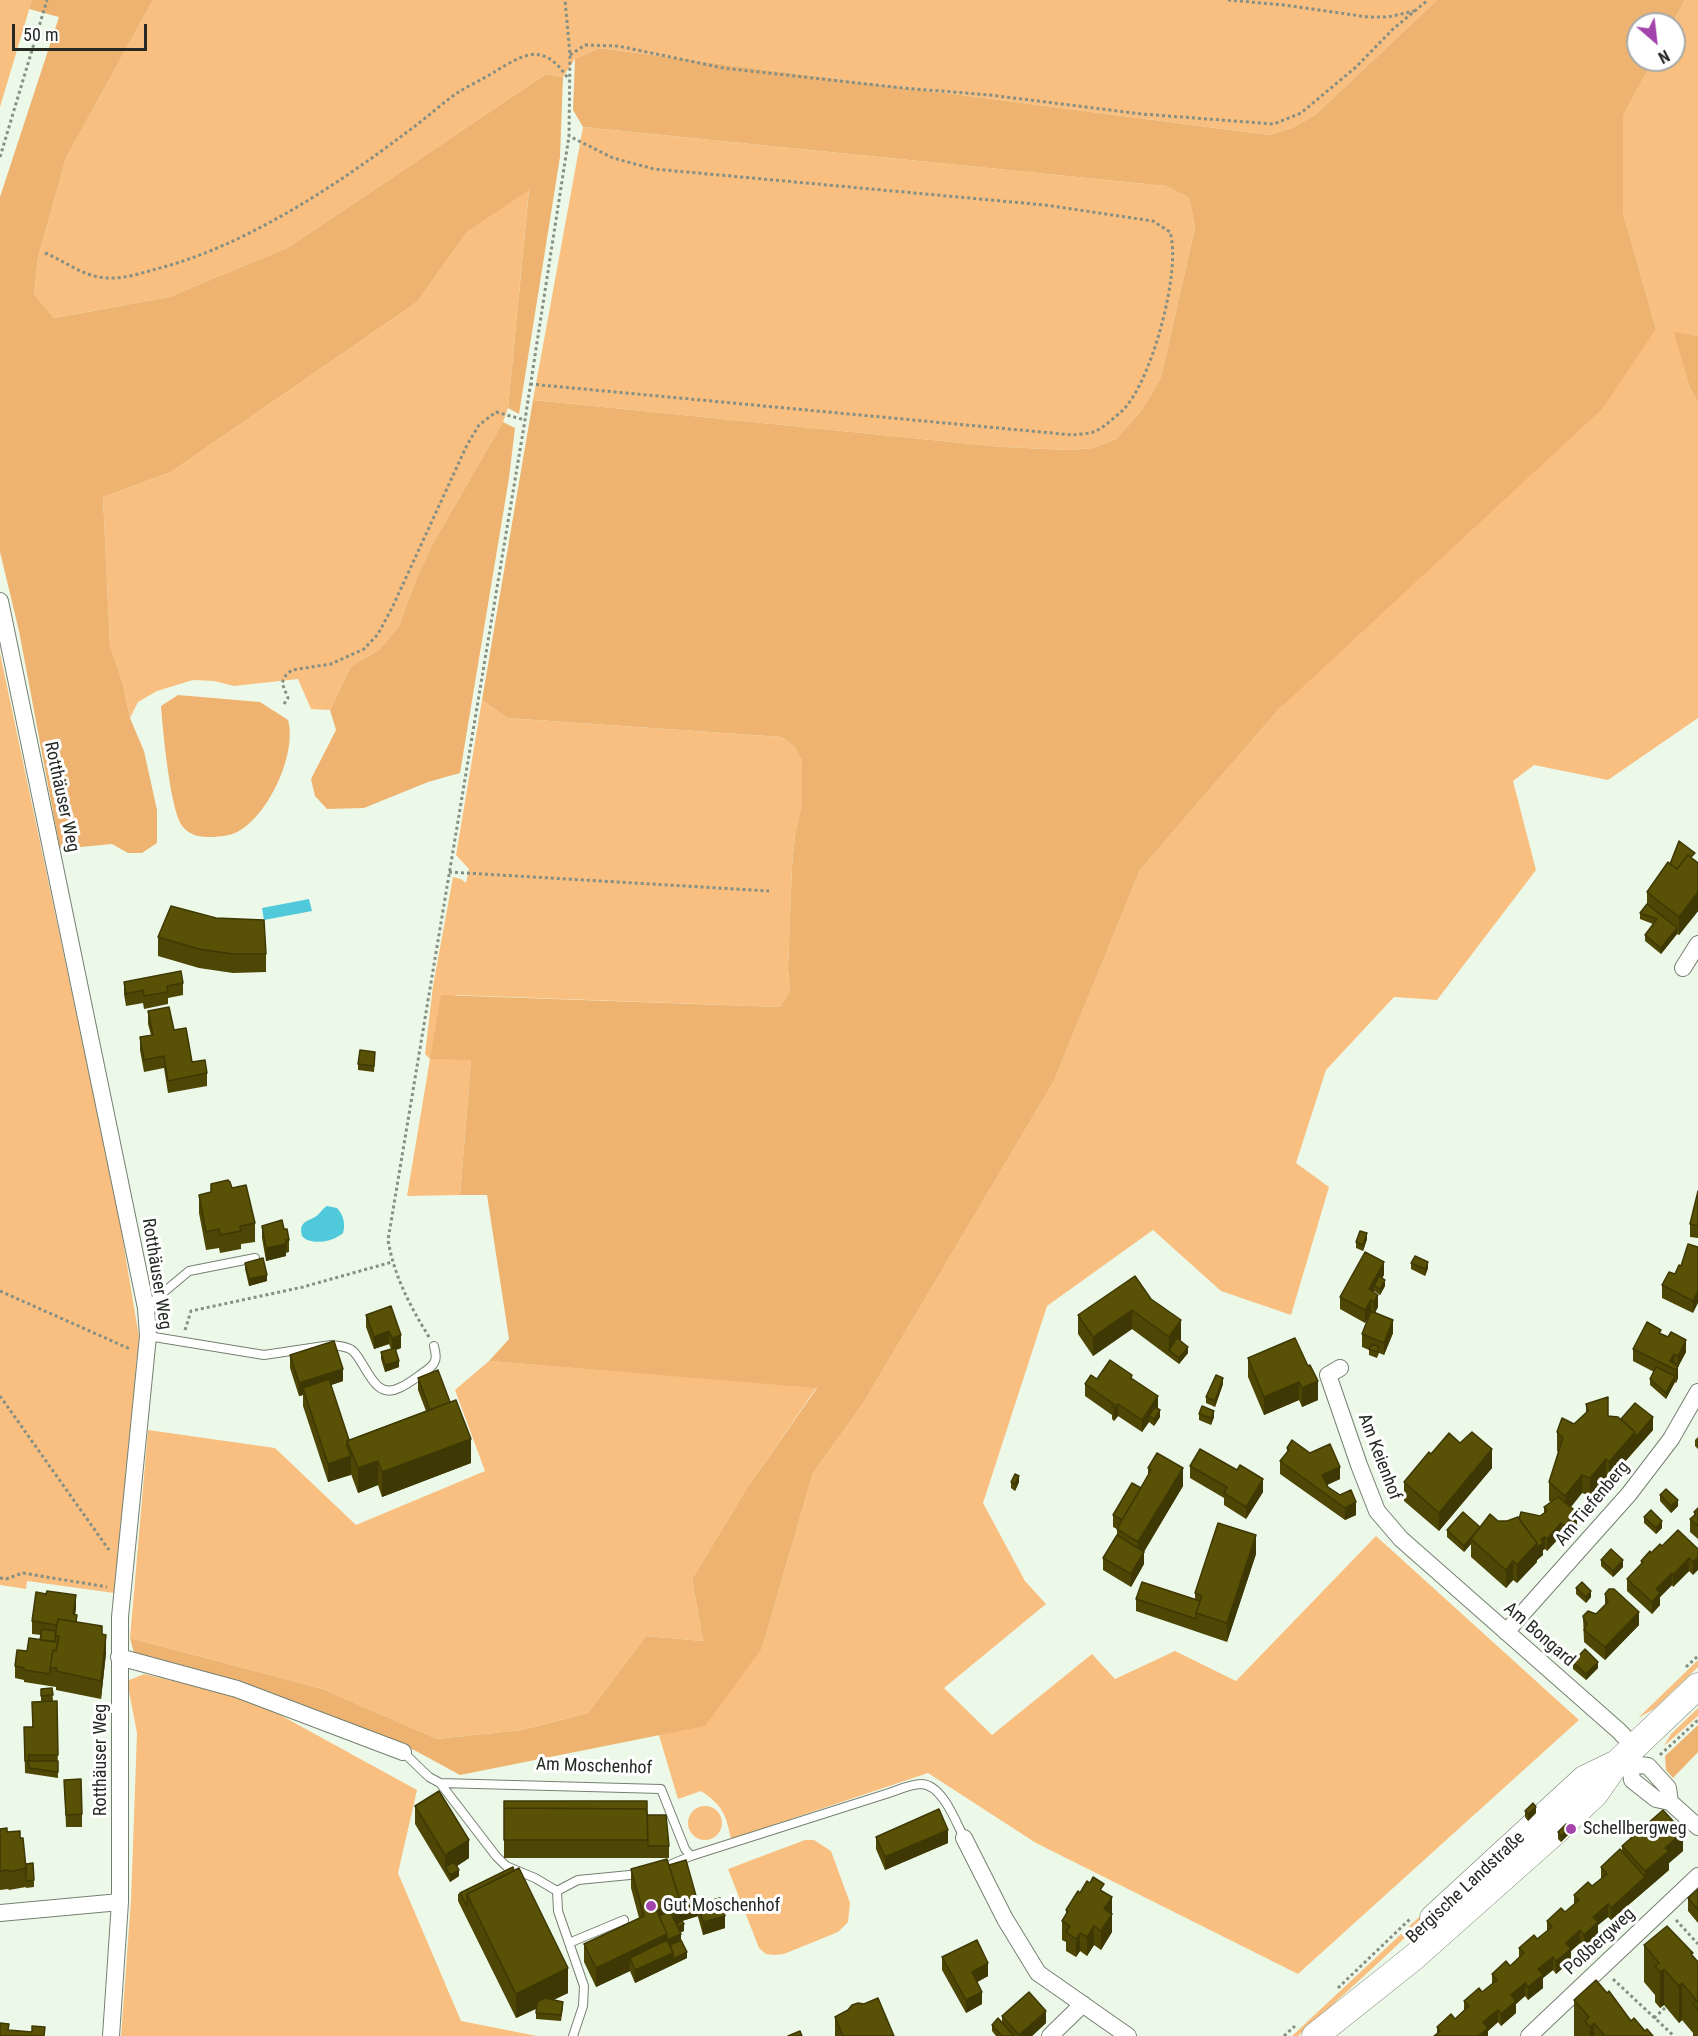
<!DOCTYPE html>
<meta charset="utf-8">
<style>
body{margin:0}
#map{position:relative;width:1698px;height:2036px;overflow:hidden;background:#edf9e8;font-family:"Roboto Condensed",sans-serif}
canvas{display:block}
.north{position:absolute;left:1626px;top:12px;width:60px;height:60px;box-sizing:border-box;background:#fff;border:2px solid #a7a9a7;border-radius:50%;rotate:152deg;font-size:16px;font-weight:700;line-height:24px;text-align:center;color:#242923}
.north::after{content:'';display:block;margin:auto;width:21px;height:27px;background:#a344ad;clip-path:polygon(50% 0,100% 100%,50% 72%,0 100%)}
.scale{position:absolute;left:12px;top:24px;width:135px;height:27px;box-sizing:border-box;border:3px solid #242923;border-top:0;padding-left:8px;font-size:18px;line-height:21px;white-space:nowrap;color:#242923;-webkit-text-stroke:4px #fff;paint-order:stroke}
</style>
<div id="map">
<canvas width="1698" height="2036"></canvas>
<div class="north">N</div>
<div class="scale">50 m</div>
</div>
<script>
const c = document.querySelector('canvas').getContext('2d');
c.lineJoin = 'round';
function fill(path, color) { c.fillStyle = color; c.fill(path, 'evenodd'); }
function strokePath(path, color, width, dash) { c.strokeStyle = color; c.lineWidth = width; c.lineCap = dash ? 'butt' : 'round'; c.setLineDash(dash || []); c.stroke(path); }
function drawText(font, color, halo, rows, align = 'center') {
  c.font = font + ' "Roboto Condensed",sans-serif'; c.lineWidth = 6; c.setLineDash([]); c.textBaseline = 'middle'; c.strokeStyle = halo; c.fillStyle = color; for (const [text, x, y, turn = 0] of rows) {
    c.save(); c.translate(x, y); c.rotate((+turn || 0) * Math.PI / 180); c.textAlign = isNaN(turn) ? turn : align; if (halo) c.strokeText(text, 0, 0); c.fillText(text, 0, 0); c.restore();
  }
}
const green = new Path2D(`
 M0,0H32L0,107Z
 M153,0H1437L1315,115L1292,128L1269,135L599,48L575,59L563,77L546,74L289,247L169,297L54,318L34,294L38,258L66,158Z
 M1685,0H1698V336L1675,333L1690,389L1698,402V718L1608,780L1534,765L1513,781L1536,870L1437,1000L1394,997L1326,1070L1296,1163L1329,1187L1291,1315L1221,1291L1153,1230L1047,1306L983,1503L1025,1581L1046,1604L944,1688L992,1735L1092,1654L1115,1679L1175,1651L1236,1681L1376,1536L1579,1720L1298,1974L1036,1843L928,1773L731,1839C726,1814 722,1805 701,1791L678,1799L658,1732L762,1648L813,1473L862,1405L1054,1081L1140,870L1279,709L1656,329L1623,213V116L1653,60H1674V24H1672Z
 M583,127L1166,186L1189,198L1195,227L1161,378L1141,411L1116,439L1093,448L1070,450L1002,447L533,400Z
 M529,189L508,408L503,422L432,545L415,582L399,626L379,650L351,666L330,710L311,709L298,679L234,686L214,681L193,680L157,691L138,702L130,718L123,684L110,645L103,497L171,472L417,302L467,232Z
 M0,653L118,1211L139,1337L114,1593L27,1581L26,1589L0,1585Z
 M482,700L507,718L782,737L794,746L802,761V802L795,835L792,866L788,969L790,991L780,1007L455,995L471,1060L460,1195L407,1196L430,1059L425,1054L433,986L453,877L461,879L466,883L469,869L456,855Z
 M489,1361L817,1387L747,1488L692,1579L703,1641L646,1636L588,1713L522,1730L437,1739L323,1689L130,1638L148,1430L275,1448L356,1525L485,1471L455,1390Z
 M1698,1660V1667L1654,1709L1638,1718Z
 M144,1674L251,1699L417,1790L398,1873L461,2021L537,2036H121L131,1900L137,1733L127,1681Z
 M1698,1708V1716L1664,1746L1671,1734Z
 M688 1823a17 17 0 1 1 34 0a17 17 0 1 1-34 0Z
 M1510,1832C1444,1904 1371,1970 1298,2036H1292Z
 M805,1840H814L831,1851L850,1903L848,1922L838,1932L784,1954L774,1955L766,1954L759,1948L728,1869Z`);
const forest = new Path2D(`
 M32,0H153L66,158L38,258L34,294L54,318L169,297L289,247L546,74L563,77L560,157L519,414L508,408L529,190L467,232L417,302L171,472L103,497L110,645L123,684L130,718L144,751L157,810V843L142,853H128L112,844L60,849L19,631L0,552V197L59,17L29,9Z
 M1437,0H1685L1672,24H1638V60H1653L1623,116V213L1656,329L1602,409L1279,709L1140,870L1054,1081L862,1405L813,1473L762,1648L705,1726L460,1775L414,1750L257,1691L134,1653L130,1638L323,1689L437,1739L522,1730L588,1713L646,1636L703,1641L692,1579L747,1488L817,1388L489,1361L509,1339L487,1195H460L471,1060L430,1059L441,995L780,1007L790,991L788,969L792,866L795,835L802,802V761L794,746L782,737L507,718L482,700L533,400L1002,447L1070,450L1093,448L1116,439L1141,411L1161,378L1195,227L1189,198L1166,186L583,127L573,110L575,59L599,48L1269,135L1292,128L1315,115Z
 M1674,332L1698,336V402L1690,389Z
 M503,422L515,428L509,478L460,773L428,782L364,808L327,809L315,796L311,779L336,730L330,710L351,666L379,650L399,626L415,582L432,545Z
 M178,695L260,702L288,720C297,753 270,811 242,829C233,836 223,836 212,837C201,837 190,836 183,827C170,811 163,730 161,706Z
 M1698,1725V1752L1673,1778L1666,1770L1665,1756Z`);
const water = new Path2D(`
 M309,899L312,911L264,920L262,908Z
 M327,1206L337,1208C343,1214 346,1224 343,1233C333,1242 311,1246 302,1236C299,1223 305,1222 315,1217C320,1214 322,1209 327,1206Z`);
const path = new Path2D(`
 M1228,0L1284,5L1368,17H1388L1414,11
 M570,55L585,45L618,46L723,68L903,88L990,95L1142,114L1274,124L1301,113L1356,67L1393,29L1428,0
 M0,157L47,0
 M45,253C67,262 86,279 112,278C127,278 142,273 156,269C243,247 336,186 407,132C424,120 440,105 457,93C468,86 481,80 493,73C504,66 516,58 529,55C547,51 560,66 569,80
 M530,384L1073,435C1080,434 1089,434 1096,431C1104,427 1115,417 1122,411C1151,384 1182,270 1170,232L1153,221L1045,205L654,169L613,158L569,136
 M284,704L288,698L282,683L286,675L292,670L331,664L364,649L378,634L392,608L467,445L479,425L496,412L525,420
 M449,872L769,891
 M0,1291L130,1349
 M185,1330L191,1311L303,1287L392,1262
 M429,1337C410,1306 394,1276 388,1240L525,420L569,136L570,55L565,0
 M0,1396L109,1550
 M0,1578L6,1579L23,1573L107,1587
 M1686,1667L1698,1656
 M1660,1755L1698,1720
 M1676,1920L1698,1944
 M1613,1979L1674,2036
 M1338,1988L1411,1918
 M1654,2018L1664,2009L1662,2007
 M1284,2036L1295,2026`);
const service = new Path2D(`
 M146,1307L189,1271L255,1258
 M148,1336L264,1355L331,1345C338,1346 348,1346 353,1351C366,1363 374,1401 399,1388C409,1384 418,1376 427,1370C437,1363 437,1357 434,1346
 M403,1752L429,1777L440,1783L661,1789L685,1849L691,1856L889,1793C898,1790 911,1784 921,1784C942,1784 956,1822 964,1838
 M440,1783L496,1856L506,1866L535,1878L557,1891L558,1911L584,1986L583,2006L573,2036
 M667,1866L691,1856
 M557,1891L578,1880L640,1874
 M569,1943L624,1920`);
const minor = new Path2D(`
 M0,601L146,1308L148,1336L120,1617V1902L111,2036
 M1683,968L1698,944
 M1340,1368L1328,1375L1359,1465L1377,1511L1401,1539L1619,1731L1634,1747
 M1506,1632L1629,1494L1671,1439L1698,1392
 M119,1657L237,1689L403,1752
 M1623,1757L1630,1764L1632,1780L1656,1799L1670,1802L1698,1827
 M1630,1764L1648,1766L1668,1788L1670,1802
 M964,1838L1005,1919L1038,1973L1128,2036
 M0,1913L120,1902
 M1050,2036L1083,2004
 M1529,2036L1698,1876`);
const primary = new Path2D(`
 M1433,1918L1584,1779L1615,1764
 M1315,2036L1413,1958L1556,1831L1595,1794L1616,1764L1698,1686`);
const wall = new Path2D(`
 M1695,860L1698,863V911L1679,935L1677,934L1661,954L1645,941V935L1653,924L1640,919V913L1647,904V892L1670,864Z
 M216,918L266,954V972L233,973L199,968L158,956V937Z
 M124,982L183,983V995L168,998V1004L144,1009L143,1003L126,1006L124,994Z
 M148,1011L174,1030L192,1062L207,1073V1086L168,1093L164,1068L144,1072L140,1050V1037L151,1035L148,1024Z
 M375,1058L374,1072L358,1070V1064Z
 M1698,1177V1238L1690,1237V1224L1698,1191Z
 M232,1188L255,1223V1242L241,1244V1249L220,1253L219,1248L206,1250L199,1213V1195Z
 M262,1226L284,1229L289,1240V1252L286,1253V1256L266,1261L262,1238Z
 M1367,1239L1363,1251L1356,1248V1242Z
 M1698,1247L1693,1313L1662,1298V1285L1675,1274Z
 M245,1263L267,1281L249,1286L245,1269Z
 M1411,1263L1428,1268L1425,1276L1411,1269Z
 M1384,1275L1382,1278L1385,1286L1380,1295L1374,1291V1292L1378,1307L1375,1313L1393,1333L1384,1355L1379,1353L1377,1358L1369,1355V1350L1362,1347V1334L1370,1314L1365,1323L1340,1309V1297Z
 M1151,1299L1181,1339L1180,1341L1188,1353L1179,1364L1132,1329L1093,1356L1078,1334V1315Z
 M391,1306L401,1348L396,1350L399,1367L385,1372L381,1359V1352L391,1349L389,1344L374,1349L366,1327V1315Z
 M1661,1334L1686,1352L1678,1367V1378L1676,1383L1675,1382L1666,1399L1650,1385V1379L1654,1372L1633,1361V1349Z
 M290,1355L343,1381L331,1385L349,1440L426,1411L418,1390V1378L471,1463L382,1497L378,1485L358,1493L351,1474L328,1482L303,1406V1395L299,1396L290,1368Z
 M1248,1358L1308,1366L1318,1400L1302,1407L1299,1400L1264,1415L1248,1377Z
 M1097,1379H1132L1158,1408L1160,1417L1154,1426L1149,1422L1142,1432L1118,1416L1114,1421L1112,1419V1415L1085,1396V1384Z
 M1223,1384L1215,1407L1206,1403V1397Z
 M1586,1404L1608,1416L1653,1430L1609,1480L1606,1478L1590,1496L1582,1493L1571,1507L1577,1524L1564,1538L1561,1536L1547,1551L1545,1549L1543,1550V1555L1537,1560V1562L1517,1583L1513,1580L1506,1588L1471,1557V1544L1464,1552L1447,1537V1530L1480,1527L1498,1521H1507L1540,1516L1544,1513V1507L1551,1502L1549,1501V1482L1558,1452L1557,1451V1432L1574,1424L1586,1413Z
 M1199,1414L1214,1417L1211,1425L1199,1420Z
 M1698,1437V1449L1695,1446V1440Z
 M1287,1448L1340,1479L1327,1485L1328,1487L1356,1515L1345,1520L1280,1474V1461L1287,1453Z
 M1431,1454L1492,1468L1439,1531L1404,1501V1482Z
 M1190,1466L1263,1492L1246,1519L1224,1505V1498L1190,1478Z
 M1148,1468L1183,1486L1144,1552V1564L1131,1587L1103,1570V1558L1117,1535V1529L1113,1527V1515L1141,1488L1148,1477Z
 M1011,1482H1019L1015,1491L1011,1488Z
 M1660,1495L1678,1506L1671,1513L1660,1501Z
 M1698,1508V1539L1690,1532V1519L1694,1515V1512Z
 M1644,1517L1662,1528L1656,1534L1644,1523Z
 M1662,1546L1698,1549L1693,1575L1689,1571L1673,1587L1672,1585L1660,1597V1605L1652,1614L1627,1591V1579L1641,1564V1561Z
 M1256,1554L1227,1642L1136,1611V1599H1195V1593Z
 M1601,1560L1623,1567L1613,1577L1601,1566Z
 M1576,1588L1591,1597L1586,1603L1576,1594Z
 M1605,1594L1639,1625L1605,1660L1584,1642L1583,1616L1596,1614L1605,1605Z
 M76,1608L75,1615L77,1622L102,1634L106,1653L101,1699L56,1690V1687L24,1682V1680L15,1678V1666L27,1651L40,1640L41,1635L32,1634V1621Z
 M1573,1662L1598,1668L1586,1680L1573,1669Z
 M52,1688L53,1701H57L58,1778L25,1773L24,1727H32L41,1701V1689Z
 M64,1780L82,1814V1827H66Z
 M504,1801L669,1846V1858H504Z
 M415,1806L469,1858L457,1866L459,1876L450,1882L415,1824Z
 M1525,1811L1536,1813L1528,1821L1525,1817Z
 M0,1829L7,1832L34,1880V1887L26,1888V1887L9,1890L8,1889L0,1890Z
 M1558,1832L1569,1834L1561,1842L1558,1839Z
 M876,1837L948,1843L885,1870L876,1849Z
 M1622,1846L1683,1851L1669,1863V1870L1611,1920L1608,1917L1598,1925V1935L1584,1947L1580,1943L1571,1951V1961L1556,1974L1553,1970L1543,1978V1988L1528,2000L1525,1996L1516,2004V2013L1501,2026L1498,2022L1488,2031V2036L1437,2034V2027L1455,2019L1464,2010V2001L1482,1992L1492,1984V1974L1510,1966L1519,1957V1948L1537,1939L1547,1931V1921L1565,1912L1574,1904V1895L1592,1886L1601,1879V1867L1622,1852Z
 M669,1865L698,1916L682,1921L684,1931L681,1932V1940L687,1958L635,1983L630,1971L596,1987L584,1962V1944L639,1918L631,1888V1869Z
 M513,1867L568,1993L553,2000L563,2008L561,2021L536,2019V2009L516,2018L458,1901V1894Z
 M1698,1889V1923L1688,1911V1898Z
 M1104,1892L1112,1897V1932L1101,1950L1094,1945L1087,1956L1080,1951L1076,1957L1066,1951V1942L1062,1940V1921L1066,1915V1910L1080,1893Z
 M698,1904L725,1928L703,1935L698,1917Z
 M1644,1945L1693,1956L1698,1962V2036H1693V2033L1682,2020L1679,2023L1664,2005L1660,2008L1655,2002V1995L1644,1982Z
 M942,1957L988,1976L977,1982L982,2004L966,2013L942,1970Z
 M1607,1993L1631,2021L1653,2036H1574V2000Z
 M1002,2016L1046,2023L1032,2036H996L992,2031V2025L1002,2022Z
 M835,2017L894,2036H835Z`);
const shadedWall = new Path2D(`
 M1698,892V911L1679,935V917Z
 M1677,928V934L1661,954V948Z
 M1367,1233V1239L1363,1251V1245Z
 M286,1244V1256L266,1261V1248Z
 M1384,1262V1275L1377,1287L1374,1286V1291L1369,1302V1289Z
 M1428,1262V1268L1425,1276V1269Z
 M267,1275V1281L249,1286V1279Z
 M1385,1280V1286L1380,1295V1289Z
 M1698,1291V1303L1693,1313V1301Z
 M1378,1295V1307L1374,1314V1302Z
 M1371,1300V1313L1365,1323V1310Z
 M1132,1310V1329L1093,1356V1337Z
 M1181,1320V1339L1172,1352L1169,1350V1337Z
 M1393,1320V1333L1384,1355V1343Z
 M389,1331V1344L374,1349V1337Z
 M401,1335V1348L392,1351V1338Z
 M1686,1340V1352L1678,1367V1378L1676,1383V1370L1678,1366V1356Z
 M1188,1347V1353L1179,1364V1358Z
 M1674,1354V1366L1670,1361Z
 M399,1361V1367L385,1372V1365Z
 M343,1369V1381L305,1394L303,1388V1395L299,1396V1383Z
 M1675,1376V1382L1666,1399V1393Z
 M1223,1378V1384L1215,1407V1401Z
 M1318,1381V1400L1302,1407V1388Z
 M1299,1382V1400L1264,1415V1397Z
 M1158,1396V1408L1152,1418L1149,1416V1422L1142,1432V1420Z
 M1118,1404V1416L1114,1421V1408Z
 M1160,1410V1417L1154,1426V1419Z
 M1214,1411V1417L1211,1425V1418Z
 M1653,1417V1430L1635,1450V1438Z
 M1635,1432V1450L1609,1480V1462Z
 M471,1439V1463L382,1497V1472Z
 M1492,1449V1468L1439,1531V1513Z
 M351,1456V1475L328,1482V1464Z
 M1606,1459V1478L1590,1496V1478Z
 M378,1461V1485L358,1493V1468Z
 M1340,1467V1479L1322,1487V1475Z
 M1183,1468V1486L1138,1561V1542Z
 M1582,1475V1493L1565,1514V1496Z
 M1019,1476V1482L1015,1491V1484Z
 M1263,1479V1492L1246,1519V1507Z
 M1678,1500V1506L1671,1513V1506Z
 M1356,1502V1515L1345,1520V1508Z
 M1577,1512V1524L1564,1538V1526Z
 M1662,1521V1528L1656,1534V1528Z
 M1561,1523V1536L1547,1551V1539Z
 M1480,1527L1471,1539V1544L1464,1552V1546Z
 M1256,1535V1554L1227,1642V1623Z
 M1545,1537V1549L1543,1550V1555L1537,1560V1562L1517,1583V1565L1541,1539Z
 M1144,1552V1564L1131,1587V1574Z
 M1698,1557V1570L1693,1575V1562Z
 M1689,1558V1571L1673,1587V1575Z
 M1623,1560V1567L1613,1577V1571Z
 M1513,1561V1580L1506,1588V1570Z
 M1672,1573V1585L1660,1597V1605L1652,1614V1602L1656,1589Z
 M1591,1591V1597L1586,1603V1597Z
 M76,1595V1608L73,1627V1614Z
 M1639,1612V1625L1605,1660V1647Z
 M106,1635V1653L101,1699V1681Z
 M1598,1662V1668L1586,1680V1674Z
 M1536,1807V1813L1528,1821V1814Z
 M1569,1828V1834L1561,1842V1836Z
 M948,1830V1843L885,1870V1857Z
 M1683,1832V1851L1669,1863V1870L1611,1920V1908L1645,1877V1871L1665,1848Z
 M469,1840V1858L448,1872L445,1867V1855Z
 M459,1870V1876L450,1882V1875Z
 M1112,1897V1932L1101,1950V1931L1104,1909Z
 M698,1903V1916L682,1921L684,1924V1931L676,1934L674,1931V1913L680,1909Z
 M670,1904V1923L657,1917V1911Z
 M1608,1904V1917L1598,1925V1935L1584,1947V1935L1593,1917Z
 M725,1916V1928L703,1935V1922Z
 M1094,1926V1945L1087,1956V1937Z
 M1580,1930V1943L1571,1951V1961L1556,1974V1961L1566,1943Z
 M1080,1933V1951L1076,1957V1939Z
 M667,1934H681V1946L630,1958V1971L596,1987V1968Z
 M687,1952V1958L635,1983V1970L673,1953Z
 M1553,1957V1970L1543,1978V1988L1528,2000V1987L1538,1969Z
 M988,1963V1976L972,1985V1972Z
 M568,1968V1993L516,2018V1994Z
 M1664,1969V2005L1660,2008V1972Z
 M1525,1983V1996L1516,2004V2013L1501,2026V2014L1511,1995Z
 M1682,1983V2020L1679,2023V1986Z
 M982,1992V2004L966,2013V2000Z
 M1498,2010V2022L1488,2031V2036H1478L1483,2022Z
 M1046,2011V2023L1032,2036H1019Z
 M1594,2023V2036H1590V2027Z`);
const building = new Path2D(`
 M1679,841L1695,853L1691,857L1688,855L1677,869L1670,864Z
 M1688,855L1698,863V892L1679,917L1647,892L1668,862L1677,869Z
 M1647,904L1677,928L1661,948L1645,935L1657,919L1640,913Z
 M171,906L216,918L264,920L266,954H233L199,949L158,937Z
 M181,971L183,983L167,986L168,992L144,996L143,990L126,994L124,982Z
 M169,1007L174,1030L186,1028L192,1062L205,1060L207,1073L168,1081L164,1056L144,1060L140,1037L153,1035L148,1011Z
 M360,1050L375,1052L374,1066L358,1064Z
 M228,1180L230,1182L232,1188L246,1185L255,1223L240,1226L241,1231L220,1235L219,1229L206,1232L199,1195L211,1192V1184Z
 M1698,1191V1226L1690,1224Z
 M282,1220L284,1229H287L289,1240H286V1244L266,1248L262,1226Z
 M1360,1231L1367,1233L1363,1245L1356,1242Z
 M1688,1244L1698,1247V1291L1693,1301L1662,1285L1669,1272L1675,1274L1679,1265L1681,1266Z
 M1365,1252L1384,1262L1369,1289L1378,1295L1374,1302L1371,1300L1365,1310L1340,1297Z
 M1415,1256L1428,1262L1425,1269L1411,1263Z
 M263,1258L267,1275L249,1279L245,1263Z
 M1135,1276L1151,1299L1181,1320L1169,1337L1132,1310L1093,1337L1078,1315Z
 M1379,1276L1385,1280L1380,1289L1374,1286Z
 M391,1306L401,1335L392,1338L389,1331L374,1337L366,1315Z
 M1371,1311L1393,1320L1384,1343L1362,1334Z
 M1647,1322L1661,1330L1659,1333L1668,1337L1671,1332L1686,1340L1678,1356L1674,1354L1670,1361L1678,1366L1676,1370L1633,1349Z
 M1177,1338L1188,1347L1179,1358L1169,1350Z
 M1295,1338L1308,1366L1310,1365L1318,1381L1302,1388L1299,1382L1264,1397L1248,1358Z
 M334,1341L343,1369L299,1383L290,1355Z
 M1372,1344L1379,1347L1377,1352L1369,1349Z
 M395,1348L399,1361L385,1365L381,1352Z
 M1110,1360L1132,1375L1131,1378L1158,1396L1142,1420L1118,1404L1114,1408L1112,1407L1114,1404L1085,1384L1091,1375L1097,1379Z
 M1656,1367L1675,1376L1666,1393L1650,1379Z
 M438,1370L450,1402L430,1410L418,1378Z
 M1216,1375L1223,1378L1215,1401L1206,1397Z
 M329,1379L349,1440L347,1441V1447L351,1456L328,1464L303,1388Z
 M1608,1397V1416L1618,1417L1635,1432L1609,1462L1606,1459L1590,1478L1582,1475L1565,1496L1549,1482L1563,1438L1557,1432L1562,1418L1574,1424L1588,1411L1586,1404Z
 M456,1400L471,1439L382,1472L378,1461L358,1468L347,1441Z
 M1635,1403L1653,1417L1635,1438V1432L1621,1419Z
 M1202,1406L1214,1411L1211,1418L1199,1414Z
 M1155,1407L1160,1410L1154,1419L1149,1416Z
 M1472,1432L1492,1449L1439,1513L1404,1482L1429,1452L1431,1454L1449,1433L1460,1443Z
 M1292,1440L1310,1453L1330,1444L1340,1467L1322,1475L1328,1487L1340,1495L1351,1490L1356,1502L1345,1508L1280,1461L1289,1450L1287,1448Z
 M1200,1449L1237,1470L1240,1465L1263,1479L1246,1507L1224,1493L1227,1487L1190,1466Z
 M1157,1453L1183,1468L1138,1542L1117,1529L1151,1470L1148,1468Z
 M1015,1474L1019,1476L1015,1484L1011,1482Z
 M1132,1483L1141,1488L1122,1520L1113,1515Z
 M1666,1489L1678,1500L1671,1506L1660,1495Z
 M1558,1497L1577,1512L1564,1526L1561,1523L1547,1539L1545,1537L1541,1539L1543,1543L1537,1547V1543L1519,1519L1521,1512L1540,1516L1547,1511L1544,1507Z
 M1698,1508V1526L1690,1519L1696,1514L1694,1512Z
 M1651,1510L1662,1521L1656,1528L1644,1517Z
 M1463,1512L1480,1527L1464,1546L1447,1530Z
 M1490,1514L1498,1521H1507L1518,1517L1537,1543L1517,1565L1513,1561L1506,1570L1471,1539Z
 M1218,1523L1256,1535L1227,1623L1196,1613L1202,1596L1195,1593Z
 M1678,1530L1698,1549V1557L1693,1562L1689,1558L1673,1575L1672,1573L1656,1589L1660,1593L1652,1602L1627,1579L1643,1562L1641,1561L1650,1551L1651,1553L1660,1544L1662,1546Z
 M1117,1535L1144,1552L1131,1574L1103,1558Z
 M1611,1549L1623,1560L1613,1571L1601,1560Z
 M1142,1582L1200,1601L1196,1613V1619L1136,1599Z
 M1582,1582L1591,1591L1586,1597L1576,1588Z
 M1609,1589H1614L1639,1612L1605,1647L1584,1630L1587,1624L1584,1620L1583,1616L1588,1611L1596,1614L1608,1602L1605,1594Z
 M47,1591L76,1595L73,1614L77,1615L76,1622L58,1619L57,1625L32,1621L36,1592L46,1594Z
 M58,1619L102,1626V1634L106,1635L101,1681L56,1671L57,1668H50L53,1650L56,1651L59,1636H55Z
 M42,1629L56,1631L55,1642L40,1640Z
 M29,1638L58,1642L56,1651L53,1650L50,1668V1674L24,1670V1668L15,1666L17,1650L27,1651Z
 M1585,1649L1598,1662L1586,1674L1573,1662Z
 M52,1688L53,1695L41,1696V1689Z
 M57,1701L58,1755H28L29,1761H25L24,1727H33L32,1702Z
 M28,1761H58V1772L29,1768Z
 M81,1779L82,1814L66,1815L64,1780Z
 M439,1791L469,1840L445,1855L415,1806Z
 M504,1801H647V1809L504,1808Z
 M1533,1803L1536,1807L1528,1814L1525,1811Z
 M504,1808L647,1809L648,1840H504Z
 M939,1809L948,1830L885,1857L876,1837Z
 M1663,1810L1683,1832L1665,1848L1669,1851L1645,1871L1622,1846Z
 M647,1815H666L669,1846H648Z
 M1566,1824L1569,1828L1561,1836L1558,1832Z
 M7,1828V1832L20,1831V1838H23L26,1868L9,1872L8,1870L0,1871V1829Z
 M1620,1849L1645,1877L1611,1908L1608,1904L1593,1917L1598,1922L1584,1935L1580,1930L1566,1943L1571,1949L1556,1961L1553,1957L1538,1969L1543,1975L1528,1987L1525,1983L1511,1995L1516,2001L1501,2014L1498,2010L1483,2022L1488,2028L1478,2036H1434L1440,2031L1437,2027L1451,2014L1455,2019L1469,2006L1464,2001L1479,1988L1482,1992L1497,1980L1492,1974L1506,1961L1510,1966L1524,1953L1519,1948L1534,1935L1537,1939L1552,1927L1547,1921L1561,1908L1565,1912L1579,1900L1574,1895L1588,1882L1592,1886L1607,1874L1601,1867Z
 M667,1859L682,1908L674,1913L670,1904L657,1911L667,1934L596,1968L584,1944L644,1916L631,1869Z
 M686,1860L698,1903L682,1908L669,1865Z
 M454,1862L459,1870L450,1875L445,1867Z
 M33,1863L34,1880L26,1881V1864Z
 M513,1867L514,1871L467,1894V1906L460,1893Z
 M519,1868L568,1968L516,1994L467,1894Z
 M1093,1877L1104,1884L1100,1890L1112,1897L1104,1909L1112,1914L1101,1931L1094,1926L1087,1937L1080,1933L1076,1939L1066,1932L1070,1926L1062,1921L1068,1911L1066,1910L1078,1891L1080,1893L1087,1881L1090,1883Z
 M1698,1889V1910L1688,1898Z
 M720,1898L725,1916L703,1922L698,1904Z
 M670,1911L681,1934L667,1940V1934L659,1916Z
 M682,1921L684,1924L678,1927L676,1924Z
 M1667,1926L1693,1953L1691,1954L1698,1962V2010L1693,2004L1697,2001L1682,1983L1679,1986L1664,1969L1660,1972L1655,1966L1659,1963L1644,1945Z
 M667,1940L673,1953L635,1970L630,1958Z
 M681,1940L687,1952L673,1959V1953L670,1945Z
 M977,1940L988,1963L972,1972L982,1992L966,2000L942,1957Z
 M1596,1980L1607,1993L1609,1991L1631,2021L1634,2018L1645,2031L1647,2029L1653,2036H1605L1594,2023L1590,2027L1585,2021L1589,2017L1574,2000Z
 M1029,1992L1046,2011L1019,2035L1002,2016Z
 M545,1998L563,2002L561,2015L536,2013L537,2002Z
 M878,1998L894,2036H843L835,2017L848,2010L852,2005L858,2003L864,2004Z
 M998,2018L1013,2035L1012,2036H1002L992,2025Z
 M0,2023L9,2024L8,2030L32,2032V2026L45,2027L44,2036H0Z
 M800,2031L802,2036H788Z`);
const markers = [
 [1571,1829,6,"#a344ad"],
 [651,1906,6,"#a344ad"]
];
const streetNames = [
 ["Rotthäuser Weg",61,797,78],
 ["Rotthäuser Weg",156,1274,81],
 ["Am Keienhof",1379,1457,69],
 ["Am Tiefenberg",1593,1504,-50],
 ["Am Bongard",1539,1635,41],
 ["Rotthäuser Weg",101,1760,-90],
 ["Am Moschenhof",594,1767,2],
 ["Bergische Landstraße",1466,1888,-43],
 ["Poßbergweg",1600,1942,-43]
];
const poiNames = [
 ["Schellbergweg",1583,1829],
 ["Gut Moschenhof",663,1906]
];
fill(green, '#f8bf80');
fill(forest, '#efb371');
fill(water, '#50cada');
strokePath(service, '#758071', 10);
strokePath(minor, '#758071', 18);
strokePath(primary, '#758071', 27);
strokePath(path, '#868f83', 3, [3, 3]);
strokePath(service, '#fff', 8);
strokePath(minor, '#fff', 16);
strokePath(primary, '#fff', 26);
fill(wall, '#4d4605');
fill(shadedWall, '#3e3904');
fill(building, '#595106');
strokePath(building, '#3e3904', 1.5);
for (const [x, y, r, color] of markers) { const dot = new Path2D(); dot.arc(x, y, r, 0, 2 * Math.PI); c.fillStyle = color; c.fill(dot); strokePath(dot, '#fff', 2); }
drawText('18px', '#242923', '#fff', streetNames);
drawText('18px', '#242923', '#fff', poiNames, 'left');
</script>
